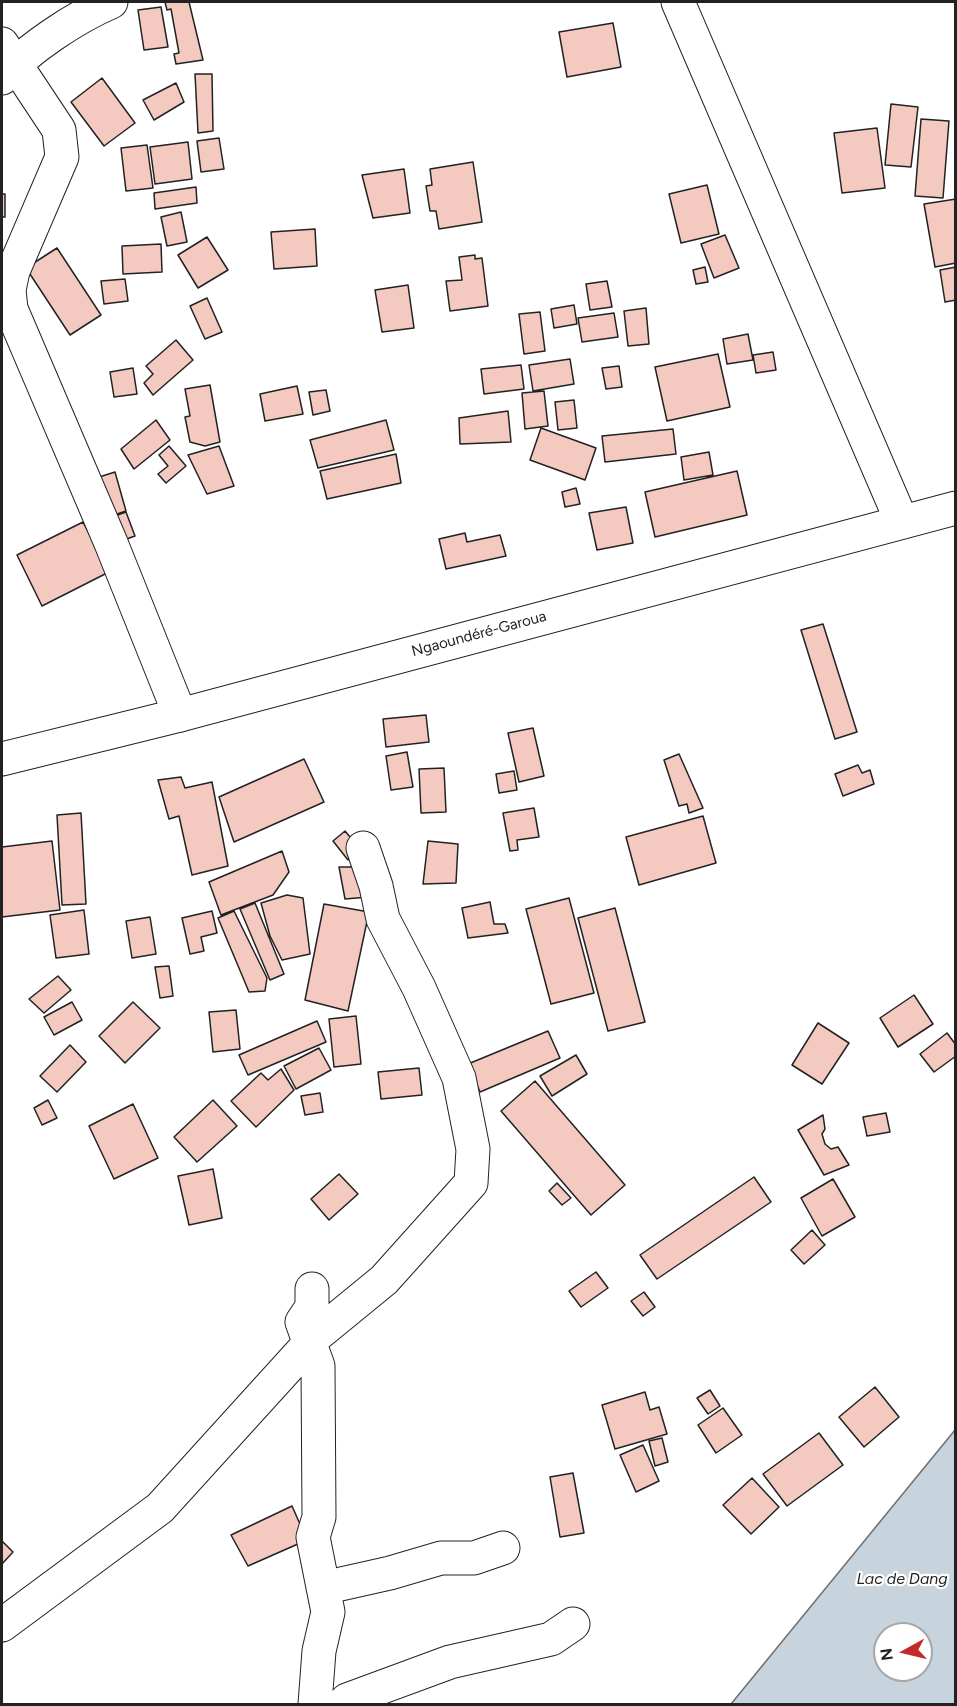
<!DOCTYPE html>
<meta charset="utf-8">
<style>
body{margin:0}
#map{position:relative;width:957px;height:1706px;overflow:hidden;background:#fff;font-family:Figtree,sans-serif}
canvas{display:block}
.frame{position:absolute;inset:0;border:3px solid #222;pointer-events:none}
.north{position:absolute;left:873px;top:1622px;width:60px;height:60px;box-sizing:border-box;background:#fff;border:2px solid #a7a7a7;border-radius:50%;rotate:262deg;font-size:16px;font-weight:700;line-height:24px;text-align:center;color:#222}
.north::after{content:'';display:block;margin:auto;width:21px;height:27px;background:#c62828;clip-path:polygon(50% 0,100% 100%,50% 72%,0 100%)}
</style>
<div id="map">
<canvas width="957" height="1706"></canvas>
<div class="frame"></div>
<div class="north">N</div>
</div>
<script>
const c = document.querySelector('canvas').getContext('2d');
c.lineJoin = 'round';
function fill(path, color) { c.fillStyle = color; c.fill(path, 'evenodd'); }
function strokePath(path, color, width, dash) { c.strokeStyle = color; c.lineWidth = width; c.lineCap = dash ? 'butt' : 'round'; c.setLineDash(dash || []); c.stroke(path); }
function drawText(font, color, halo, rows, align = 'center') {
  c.font = font + ' Figtree,sans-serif'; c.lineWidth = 4.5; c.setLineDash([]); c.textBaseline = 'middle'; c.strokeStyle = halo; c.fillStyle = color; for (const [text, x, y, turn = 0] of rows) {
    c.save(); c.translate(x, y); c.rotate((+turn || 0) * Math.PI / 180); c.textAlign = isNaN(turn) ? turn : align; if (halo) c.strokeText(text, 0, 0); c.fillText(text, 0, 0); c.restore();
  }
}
const water = new Path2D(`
 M955,1430V1704H731ZM885,1634H921V1670H885Z`);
const building = new Path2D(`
 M165,2H189L203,60L176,64L174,54L179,53L171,9L167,10Z
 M161,7L168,47L144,50L138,10Z
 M613,23L621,67L567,77L559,32Z
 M195,74H212L213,131L198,133Z
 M102,78L135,123L104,146L71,102Z
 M176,83L184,102L154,120L143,100Z
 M891,104L918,107L911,167L885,165Z
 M921,119L949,121L943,198L915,196Z
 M877,128L885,188L842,193L834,133Z
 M219,138L224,169L201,172L197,141Z
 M188,142L192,179L155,184L150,147Z
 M147,145L153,188L126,191L121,148Z
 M473,162L482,222L439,229L436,211H430L426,186L432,185L430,169Z
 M404,169L410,213L373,218L362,175Z
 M707,185L719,234L681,243L669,194Z
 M196,187L197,203L155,209L154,193Z
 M2,194H5V217H2Z
 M956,199V263L935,267L924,204Z
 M181,212L187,242L167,246L161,217Z
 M315,229L317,266L274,269L271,232Z
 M725,235L739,268L714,278L701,244Z
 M207,237L228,270L198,288L178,255Z
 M161,244L162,272L123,274L122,246Z
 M57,248L101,315L70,335L26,268Z
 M475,255V259L482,258L488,306L450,311L446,281L462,280L459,257Z
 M705,267L708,282L696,284L693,270Z
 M956,267V300L945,302L940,270Z
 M125,279L128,301L104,304L101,281Z
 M607,281L612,307L590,310L586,284Z
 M408,285L414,328L382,332L375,290Z
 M207,298L222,332L205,339L190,306Z
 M574,305L577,324L554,328L551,309Z
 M646,308L649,344L628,346L624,311Z
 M540,312L545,351L524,354L519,314Z
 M614,313L618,337L582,342L578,318Z
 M748,334L753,360L727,364L723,339Z
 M176,340L193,360L153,395L144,383L153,374L146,366Z
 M773,352L776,370L756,373L753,355Z
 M718,354L730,407L667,421L655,367Z
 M570,359L574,384L533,391L529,365Z
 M521,365L524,389L484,394L481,369Z
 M619,366L622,387L606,389L602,368Z
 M133,368L137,394L114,397L110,372Z
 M210,385L220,442L205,446L190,442L185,417L190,416L185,389Z
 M297,386L303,414L265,421L260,394Z
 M326,390L330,411L313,415L309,392Z
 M544,391L548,426L525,429L522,393Z
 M574,400L577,428L558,430L555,402Z
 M508,411L511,442L460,444L459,418Z
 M156,420L170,440L134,469L121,449Z
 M386,420L394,450L318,468L310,440Z
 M541,428L596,448L585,480L530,460Z
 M673,429L676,454L605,462L602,436Z
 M169,446L186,466L166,483L158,474L168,466L159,455Z
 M219,446L234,486L207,494L188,455Z
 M709,452L713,475L684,480L681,457Z
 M396,454L401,483L327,499L320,471Z
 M737,471L747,515L655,537L645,492Z
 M115,472L126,511L108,517L96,478Z
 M576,488L580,504L565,507L562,492Z
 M626,507L633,543L597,550L589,513Z
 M126,512L135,536L121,541L112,517Z
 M83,522L109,572L42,606L17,555Z
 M465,533L467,542L500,535L506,556L446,569L439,539Z
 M823,624L857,732L835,739L801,630Z
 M426,715L429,742L386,747L383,719Z
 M533,728L544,776L519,782L508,733Z
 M407,752L413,787L391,790L386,756Z
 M679,754L703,808L689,813L687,804L679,806L664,760Z
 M304,759L324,802L234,842L219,797Z
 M858,765L862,773L870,770L874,784L843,796L835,774Z
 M444,768L446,812L421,813L419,769Z
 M514,771L517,790L499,793L496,774Z
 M181,777L185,788L212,782L228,866L192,875L179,816L169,819L158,780Z
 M534,808L539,837L517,840L518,850L510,851L503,813Z
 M81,813L86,904L62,905L57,815Z
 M703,816L716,863L639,885L626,837Z
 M345,831L361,850L348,860L333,841Z
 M52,841L60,910L2,917V847Z
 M428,841L458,844L456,883L423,884Z
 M282,851L289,872L273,895L221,915L209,882Z
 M339,867H365L369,897L345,899Z
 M287,895L303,898L310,954L282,960L270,936L261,903Z
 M569,898L594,993L551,1004L526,909Z
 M490,902L494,924H505L508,933L468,938L462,908Z
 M255,903L284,974L270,980L240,909Z
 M324,904L369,912L348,1011L305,1000Z
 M615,908L645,1022L608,1031L578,918Z
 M84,910L89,954L56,958L50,915Z
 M212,911L217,933L201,937L204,951L190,954L182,918Z
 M234,911L267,978L265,991L249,992L218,918Z
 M150,917L156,954L132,958L126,921Z
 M169,966L173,996L160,998L155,967Z
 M58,976L71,990L44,1013L29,999Z
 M914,995L933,1024L898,1047L880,1018Z
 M72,1002L82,1020L54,1035L44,1017Z
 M133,1002L160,1028L125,1063L99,1036Z
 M236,1010L240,1049L213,1052L209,1012Z
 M356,1016L361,1064L334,1067L329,1019Z
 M317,1021L326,1042L248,1075L239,1055Z
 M818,1023L849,1043L822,1084L792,1065Z
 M548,1031L560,1058L480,1092L468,1064Z
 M947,1033L956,1045V1056L934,1072L920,1054Z
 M70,1045L86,1062L57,1092L40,1076Z
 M319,1048L331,1070L296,1089L284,1066Z
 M576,1055L587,1074L552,1096L540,1076Z
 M419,1068L422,1095L381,1099L378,1072Z
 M281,1069L294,1090L256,1127L231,1101L261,1073L268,1080Z
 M535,1081L625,1185L591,1215L501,1111Z
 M320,1093L323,1112L305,1115L301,1096Z
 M48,1100L57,1118L42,1125L34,1108Z
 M213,1100L237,1126L197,1162L174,1137Z
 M133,1104L158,1158L114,1179L89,1126Z
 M886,1113L890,1132L867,1136L863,1117Z
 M823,1115L825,1129L822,1134L825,1144L831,1149L838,1147L849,1165L824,1175L798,1130Z
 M213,1169L222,1218L189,1225L178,1176Z
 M339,1174L358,1194L329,1220L311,1199Z
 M754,1177L771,1202L657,1279L640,1255Z
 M833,1179L855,1217L822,1236L801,1198Z
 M557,1183L571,1198L562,1205L549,1191Z
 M812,1230L825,1245L804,1264L791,1250Z
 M596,1272L608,1288L581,1307L569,1291Z
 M644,1292L655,1307L643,1316L631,1301Z
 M875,1387L899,1417L864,1447L839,1417Z
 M710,1390L720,1406L708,1414L697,1398Z
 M645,1392L650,1410L659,1407L667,1434L615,1449L602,1405Z
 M723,1408L742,1435L716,1453L698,1425Z
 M819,1433L843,1465L787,1506L763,1474Z
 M662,1438L668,1462L655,1466L649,1441Z
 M643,1445L659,1481L636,1492L620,1455Z
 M573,1473L584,1533L560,1537L550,1477Z
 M752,1478L779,1507L751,1534L723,1505Z
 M292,1506L307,1540L248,1566L231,1535Z
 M2,1541L13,1552L2,1564Z`);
const minor = new Path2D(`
 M678,2L901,520
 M2,44L59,130L62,157L13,271L9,290L11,309L111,543L180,715
 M2,78C27,49 76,17 111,2
 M312,1289V1307L302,1322L318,1366L319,1517L313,1537L328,1612L319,1651L315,1704
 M323,1588L390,1573L441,1558H474L503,1548
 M2,1625L160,1508L318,1334L384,1280L471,1183L473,1149L459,1078L419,988L383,919L376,886L363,848
 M343,1704L347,1700L450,1662L551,1639L573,1624`);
const highway = new Path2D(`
 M2,759L180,715L956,508`);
const streetNames = [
 ["Ngaoundéré-Garoua",479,634,-15]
];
const waterNames = [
 ["Lac de Dang",902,1579]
];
fill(water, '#c7d3dd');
strokePath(water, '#6f6f6f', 1.5);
fill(building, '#f3c9c0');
strokePath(building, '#222', 1.5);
strokePath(minor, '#222', 35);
strokePath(highway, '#222', 35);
strokePath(minor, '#fff', 33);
strokePath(highway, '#fff', 33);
drawText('15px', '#222', '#fff', streetNames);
drawText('italic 16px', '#222', '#fff', waterNames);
</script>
